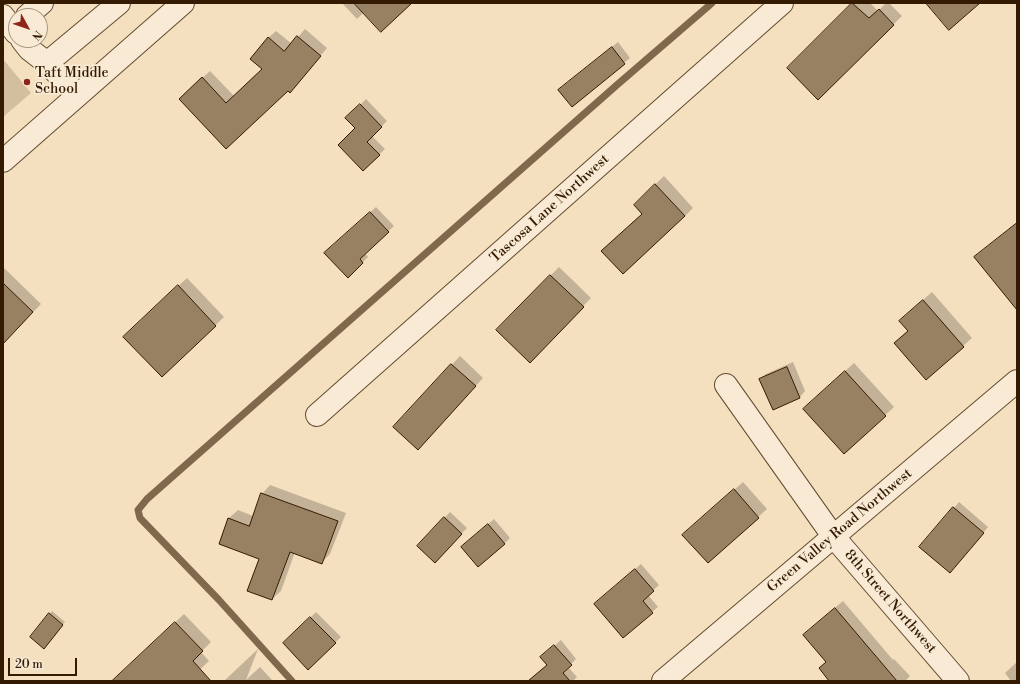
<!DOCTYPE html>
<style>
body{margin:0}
#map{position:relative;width:1020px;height:684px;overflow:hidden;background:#f4dfbe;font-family:"Libre Bodoni",serif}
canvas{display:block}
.frame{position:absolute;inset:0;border:4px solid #341a01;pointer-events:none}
.north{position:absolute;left:8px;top:8px;width:40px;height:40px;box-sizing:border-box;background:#f8ead5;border:1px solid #aa9780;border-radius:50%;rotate:130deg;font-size:11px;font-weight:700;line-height:16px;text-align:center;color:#341a01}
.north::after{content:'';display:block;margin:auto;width:14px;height:18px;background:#8f2418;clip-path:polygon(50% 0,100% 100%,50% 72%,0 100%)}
.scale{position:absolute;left:8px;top:658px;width:69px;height:18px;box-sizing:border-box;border:2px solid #341a01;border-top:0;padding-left:5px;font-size:12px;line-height:14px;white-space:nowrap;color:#341a01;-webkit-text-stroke:3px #f8ead5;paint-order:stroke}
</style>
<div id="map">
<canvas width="1020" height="684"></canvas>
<div class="frame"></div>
<div class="north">N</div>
<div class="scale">20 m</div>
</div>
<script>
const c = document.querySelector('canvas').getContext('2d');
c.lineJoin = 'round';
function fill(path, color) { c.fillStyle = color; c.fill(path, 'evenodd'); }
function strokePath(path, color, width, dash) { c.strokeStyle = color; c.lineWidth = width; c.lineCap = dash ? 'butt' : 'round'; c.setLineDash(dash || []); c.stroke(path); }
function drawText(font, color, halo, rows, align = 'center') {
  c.font = font + ' "Libre Bodoni",serif'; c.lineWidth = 3.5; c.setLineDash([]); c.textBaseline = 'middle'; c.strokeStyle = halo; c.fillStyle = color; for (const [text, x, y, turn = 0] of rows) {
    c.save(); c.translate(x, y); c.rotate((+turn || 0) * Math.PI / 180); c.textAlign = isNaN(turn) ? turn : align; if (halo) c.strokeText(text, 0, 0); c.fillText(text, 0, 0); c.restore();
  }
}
const green = new Path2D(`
 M3,59L31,93L3,117Z`);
const shadow = new Path2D(`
 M342,3H411L364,12L357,19Z
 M854,3H870L878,11L886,3H889L902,16L818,99L788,68Z
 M305,29L327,48L297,84L288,89L226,147L187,92L210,71L234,96L263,68L268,38L276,31L292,44Z
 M618,42L630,58L572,106L565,85Z
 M366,99L387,121L372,136L385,149L363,170L357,128L347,118Z
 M664,176L693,208L685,216L643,213V196Z
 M376,207L394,226L365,253L368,257L348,277L325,253Z
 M1017,222V300L976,257Z
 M3,267L41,304L3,343Z
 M559,267L591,298L529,362L497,330Z
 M187,278L224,317L162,376L133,328Z
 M932,292L972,338L926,379L895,343L908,330V313Z
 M460,356L483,378L426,440L394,427Z
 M793,362L805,391L800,397L773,409L760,379L766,374Z
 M854,363L894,407L844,453L812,401Z
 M743,482L767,509L708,562L692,527Z
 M270,485L346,513L330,554L322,562L295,552L281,591L272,599L261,558L220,544L229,518L238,510L253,516L262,494Z
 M959,502L988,527L956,566L954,508Z
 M450,512L467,528L435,561L418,546Z
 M494,519L510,538L504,544L468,541Z
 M641,564L659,585L648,595L658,607L652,612L595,604Z
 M843,601L893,660L894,659L910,676L905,681H831L826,662L811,628Z
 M52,611L65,622L47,645L50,614Z
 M316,612L341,637L308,668L284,643Z
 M184,614L211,642L201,652L209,661L188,681H129L130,665Z
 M561,640L576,659L568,667L577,677L573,681H528L548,664L547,652Z
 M258,649L246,680L260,667L272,680L271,681H224Z
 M1017,662V681H1011L1005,673Z`);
const stream = new Path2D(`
 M292,681L219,600L140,518L138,510L147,499L618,84L712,3`);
const building = new Path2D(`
 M354,3H412L381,32Z
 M852,3L869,18L879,9L894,25L818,100L787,68Z
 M926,3H980L949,30Z
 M297,36L321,56L290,93L288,91L226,149L179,99L202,77L226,103L262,69L250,59L268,37L284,51Z
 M612,47L625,64L572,107L558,90Z
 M360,104L382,127L367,142L380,155L363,171L338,145L355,128L345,118Z
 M655,184L685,216L623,274L601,251L642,214L634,205Z
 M370,212L389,232L360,259L363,263L348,278L324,253Z
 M1017,223V310L974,257Z
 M550,275L584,307L530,363L496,330Z
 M3,283L33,312L3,344Z
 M178,285L216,326L162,377L123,337Z
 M923,300L964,347L926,380L894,343L908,331L899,321Z
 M451,364L476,386L418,450L393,427Z
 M787,367L800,398L773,410L759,379Z
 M845,371L886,416L844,454L803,409Z
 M734,489L759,518L708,563L682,535Z
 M261,493L338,521L322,564L290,552L272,600L247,591L259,559L219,544L228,518L249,526Z
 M953,507L984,533L950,573L919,547Z
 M444,517L462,534L435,563L417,546Z
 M488,524L505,544L478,567L461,547Z
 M635,569L654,591L643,601L653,613L623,638L594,604Z
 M835,608L897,681H829L819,668L826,662L803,635Z
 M49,613L63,625L44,649L30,637Z
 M310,617L336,643L308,670L283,643Z
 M175,622L203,651L193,661L211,681H112Z
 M554,645L572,665L563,673L570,681H528L547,665L540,657Z`);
const minor = new Path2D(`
 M3,16L16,33
 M27,16L42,3
 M22,40L29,49L47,63L78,95
 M47,63L119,3
 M3,161L183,3
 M726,385L833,536L958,681
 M317,415L782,3
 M663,681L1017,381`);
const markers = [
 [27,82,4,"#8f2418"]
];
const poiNames = [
 ["Taft Middle",35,74],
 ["School",35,90]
];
const streetNames = [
 ["Tascosa Lane Northwest",550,209,-42],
 ["Green Valley Road Northwest",840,531,-40],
 ["8th Street Northwest",890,602,49]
];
fill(green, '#d3be9e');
fill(shadow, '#0003');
strokePath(stream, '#80684c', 7);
fill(building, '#988063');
strokePath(building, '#341a01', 1);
strokePath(minor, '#644b30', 24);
strokePath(minor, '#f8ead5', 22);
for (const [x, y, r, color] of markers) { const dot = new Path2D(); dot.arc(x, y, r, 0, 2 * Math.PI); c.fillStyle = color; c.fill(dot); strokePath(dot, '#f8ead5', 1.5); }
drawText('14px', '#341a01', '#f8ead5', poiNames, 'left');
drawText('14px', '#341a01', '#f8ead5', streetNames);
</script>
